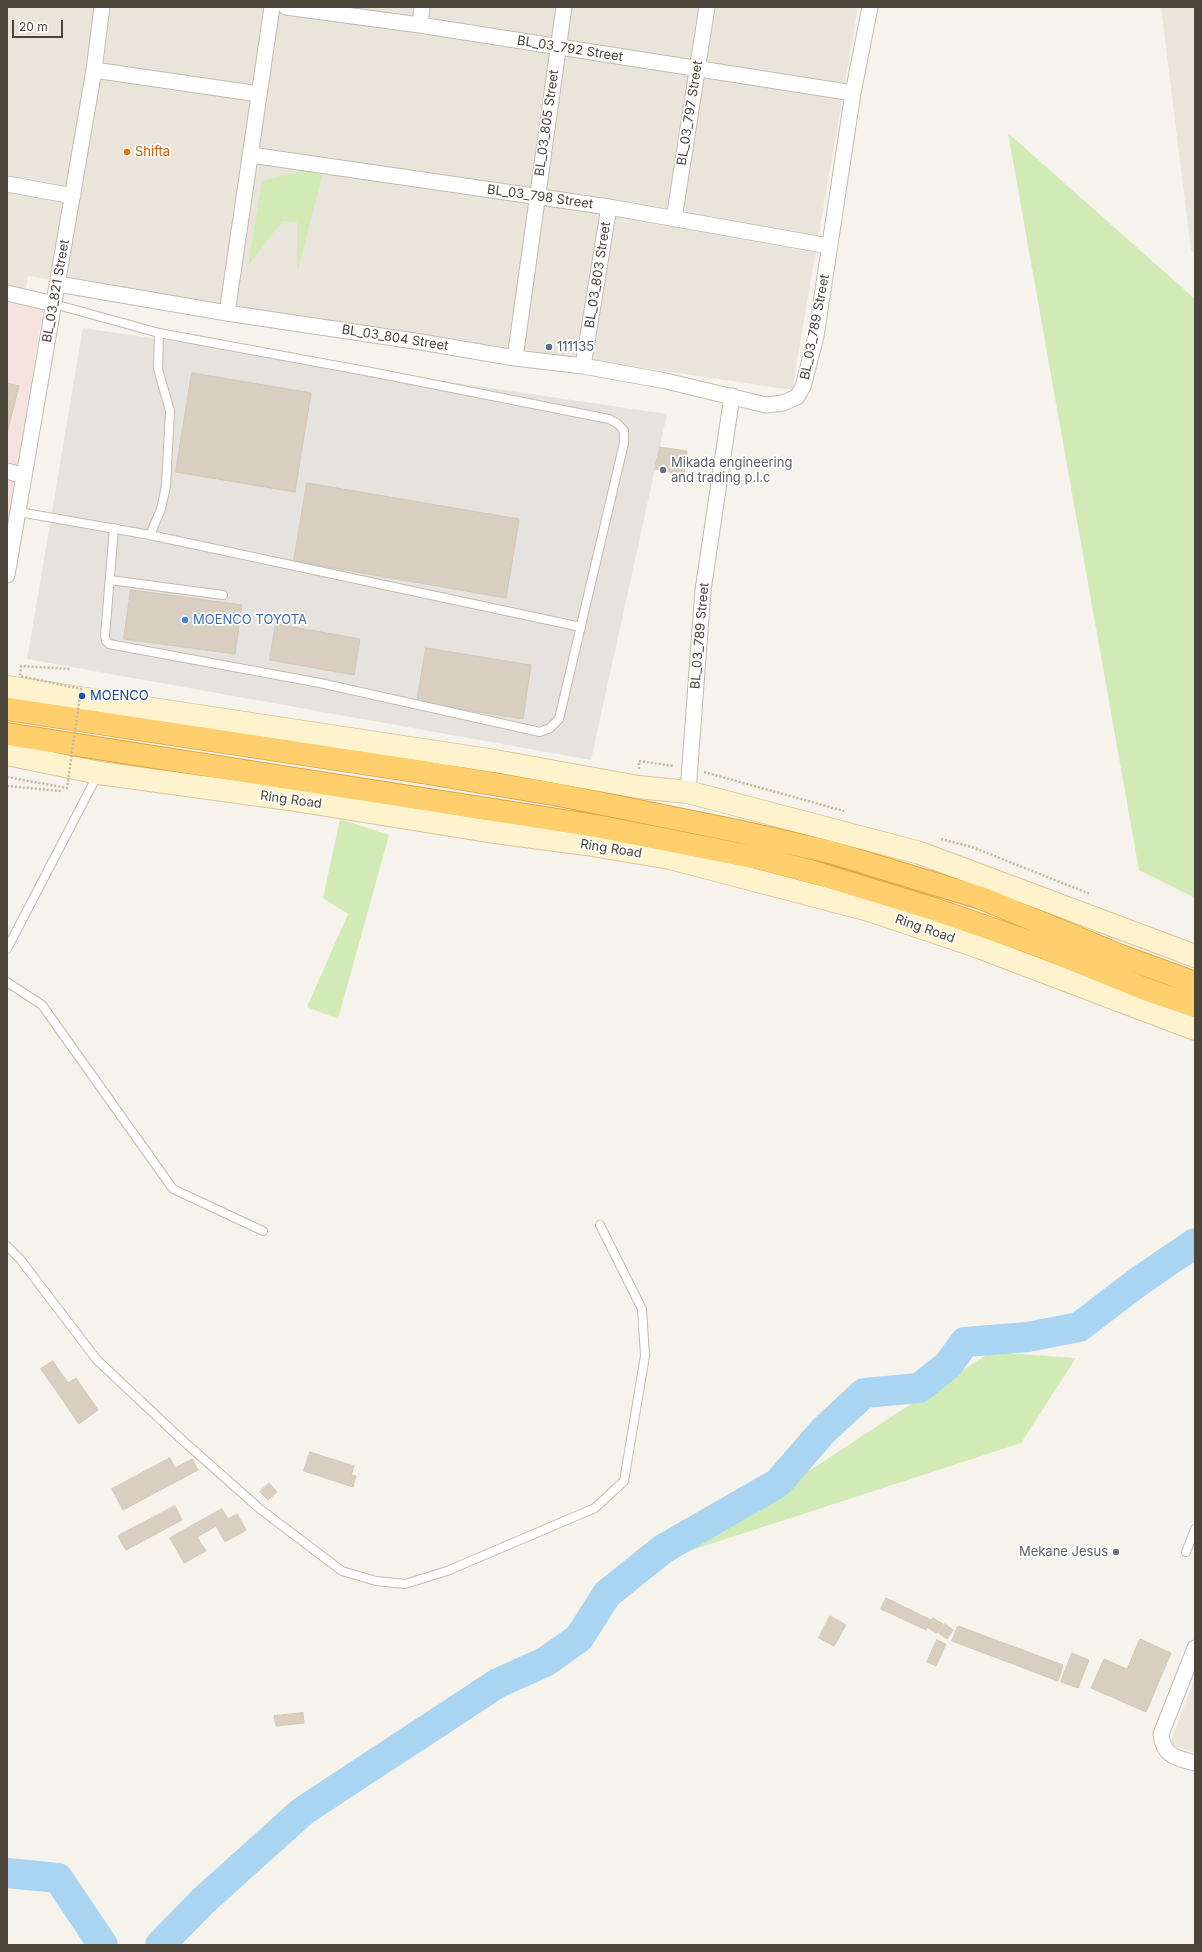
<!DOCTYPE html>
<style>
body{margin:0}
#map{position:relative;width:1202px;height:1952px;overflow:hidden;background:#f6f3ec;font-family:Inter,sans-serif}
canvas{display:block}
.frame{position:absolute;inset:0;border:8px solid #4b4439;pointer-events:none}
.scale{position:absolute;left:12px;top:20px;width:51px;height:18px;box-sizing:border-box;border:2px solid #4b4439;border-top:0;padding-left:5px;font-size:12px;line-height:14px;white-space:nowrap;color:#4b4439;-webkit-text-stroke:3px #fff;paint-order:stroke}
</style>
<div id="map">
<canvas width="1202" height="1952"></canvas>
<div class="frame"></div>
<div class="scale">20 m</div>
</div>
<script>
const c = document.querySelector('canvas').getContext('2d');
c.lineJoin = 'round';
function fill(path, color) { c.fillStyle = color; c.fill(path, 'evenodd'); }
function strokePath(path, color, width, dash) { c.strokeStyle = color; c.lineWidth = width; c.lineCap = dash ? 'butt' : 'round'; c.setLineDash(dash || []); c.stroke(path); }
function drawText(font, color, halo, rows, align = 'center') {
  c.font = font + ' Inter,sans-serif'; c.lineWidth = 3.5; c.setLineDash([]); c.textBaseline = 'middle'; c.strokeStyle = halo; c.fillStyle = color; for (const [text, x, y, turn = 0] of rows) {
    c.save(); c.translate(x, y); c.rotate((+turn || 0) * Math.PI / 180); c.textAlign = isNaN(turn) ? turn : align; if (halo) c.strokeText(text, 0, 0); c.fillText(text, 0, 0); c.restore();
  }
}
const residential = new Path2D(`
 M7,7H858L792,390L28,276L7,407Z
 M1161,7H1195V254L1191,250Z
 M1195,1677V1753L1170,1744Z`);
const industrial = new Path2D(`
 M83,328L667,414L591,760L27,659Z`);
const medical = new Path2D(`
 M7,299L43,309L7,532Z`);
const green = new Path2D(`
 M1008,133L1195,299V898L1139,870Z
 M325,165L297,273V222L282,221L248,266L262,181Z
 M340,819L389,835L338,1019L307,1007L348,914L323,898Z
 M991,1352L1076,1358L1021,1443L683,1553Z`);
const river = new Path2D(`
 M7,1873L58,1878L103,1945
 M160,1945L203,1901L303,1811L498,1683L545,1662L579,1638L607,1594L663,1549L778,1483L823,1431L864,1393L919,1388L948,1365L965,1342L1028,1337L1079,1327L1138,1282L1195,1243`);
const building = new Path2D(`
 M192,373L311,393L295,492L176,472Z
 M7,383L19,386L7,433Z
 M660,447L687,451L684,475L655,469Z
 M307,483L519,519L506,598L294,561Z
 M131,590L242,605L235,654L124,639Z
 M276,624L360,639L354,675L270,660Z
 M426,648L531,665L523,719L417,702Z
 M53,1361L68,1383L76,1378L98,1410L79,1424L41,1369Z
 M310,1452L354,1466L351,1475L356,1476L353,1487L304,1471Z
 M170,1458L175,1468L192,1459L198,1470L123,1510L112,1489Z
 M269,1483L277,1492L268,1500L260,1492Z
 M175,1506L182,1520L126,1550L118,1536Z
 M222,1509L228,1519L237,1514L246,1530L225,1542L216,1526L197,1537L206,1551L184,1563L170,1538Z
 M886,1598L931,1620L926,1630L881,1609Z
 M830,1616L846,1625L834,1646L819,1638Z
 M933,1618L943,1624L937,1633L928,1628Z
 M945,1624L953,1630L947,1639L939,1633Z
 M958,1626L1063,1665L1058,1681L952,1641Z
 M1140,1639L1171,1653L1146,1712L1091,1688L1104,1659L1127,1669Z
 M937,1640L946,1644L936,1666L927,1662Z
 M1072,1653L1089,1660L1078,1688L1061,1682Z
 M303,1713L304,1723L276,1726L274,1716Z`);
const path = new Path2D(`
 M639,769V761L674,766
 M704,772L844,811
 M7,786L61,791
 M941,839L972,847L1090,894`);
const lane = new Path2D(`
 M54,304L159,333L376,373L609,419L618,424L624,431V443L559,719L550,728L540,732L320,683L109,644L106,641L105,636L114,528
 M19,512L150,535L161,509L166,486L170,411L158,369L159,333
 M150,535L581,627
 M110,580L223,595
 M7,949L98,774
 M7,982L42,1005L173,1189L263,1231
 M7,1246L20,1259L97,1360L180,1438L260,1509L342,1571L376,1581L405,1584L447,1571L595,1508L624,1481L645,1356L642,1309L600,1225
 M1186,1552L1195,1529`);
const street = new Path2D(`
 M286,7L420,25L853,93
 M420,25L422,7
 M94,70L259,94
 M251,155L609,207L829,246
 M7,184L73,196
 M674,219L707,7
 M58,284L227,313L421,342L515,358L583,366L666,381L766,405L783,403L797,397L803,387L816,336L853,93L870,7
 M7,293L54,304
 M227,313L272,7
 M515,358L564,7
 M583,366L609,207
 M7,471L24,476
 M7,575L94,70L102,7
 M688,792L703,590L732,396
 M1195,1648L1161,1734C1163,1756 1176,1758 1195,1763`);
const secondary = new Path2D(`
 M7,687L495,761L638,787L688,792L920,853L1195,956
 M7,754L99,773L289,799L488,831L586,844L670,858L869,910L976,946L1195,1029`);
const highway = new Path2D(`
 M7,709L422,772L559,795L737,831L830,852L981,898L1121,956L1195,983
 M7,734L596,826L763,859L813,872L934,909L1035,944L1145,989L1195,1006`);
const pathBridge = new Path2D(`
 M7,777L67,788L81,689L20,676L21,666L70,669`);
const markers = [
 [127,152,4,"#e8710a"],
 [549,347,4,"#5c6f8a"],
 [663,470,4,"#6b7280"],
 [185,620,4,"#3f7fe0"],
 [82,696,4,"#1a4fb4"],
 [1116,1552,4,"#6b7280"]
];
const streetNames = [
 ["BL_03_792 Street",570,49,9],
 ["BL_03_797 Street",690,113,-81],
 ["BL_03_805 Street",547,123,-82],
 ["BL_03_798 Street",540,197,8],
 ["BL_03_803 Street",598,275,-81],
 ["BL_03_821 Street",56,291,-80],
 ["BL_03_789 Street",815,327,-79],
 ["BL_03_804 Street",395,338,9],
 ["BL_03_789 Street",700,636,-85],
 ["Ring Road",291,800,8],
 ["Ring Road",611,849,9],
 ["Ring Road",925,929,19]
];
const foodNames = [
 ["Shifta",135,152]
];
const serviceNames = [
 ["111135",557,347]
];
const worshipNames = [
 ["Mikada engineering",671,463],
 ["and trading p.l.c",671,478],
 ["Mekane Jesus",1108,1552,"right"]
];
const shopNames = [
 ["MOENCO TOYOTA",193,620]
];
const transitNames = [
 ["MOENCO",90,696]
];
fill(residential, '#eae5da');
fill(industrial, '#e6e2dd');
fill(medical, '#f6e3e0');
fill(green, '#d2eab5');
strokePath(river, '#a9d4f2', 30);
fill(building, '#d8cfc1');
strokePath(building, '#d3c7b4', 1);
strokePath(lane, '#c2bbae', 10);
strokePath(street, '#c2bbae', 17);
strokePath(secondary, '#d6c79b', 24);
strokePath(highway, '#e0a43c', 24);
strokePath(path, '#c4b79f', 2.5, [2, 2]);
strokePath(lane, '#fff', 8);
strokePath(street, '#fff', 15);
strokePath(secondary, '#fff3cd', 22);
strokePath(highway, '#ffcf6e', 22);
strokePath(pathBridge, '#c4b79f', 2.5, [2, 2]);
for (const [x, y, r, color] of markers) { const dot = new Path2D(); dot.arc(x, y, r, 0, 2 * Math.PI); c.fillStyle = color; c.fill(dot); strokePath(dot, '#fff', 1.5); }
drawText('13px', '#4b4439', '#fff', streetNames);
drawText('13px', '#c56008', '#fff', foodNames, 'left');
drawText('13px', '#4e5e75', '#fff', serviceNames, 'left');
drawText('13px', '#5b616d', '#fff', worshipNames, 'left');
drawText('13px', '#366cbe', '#fff', shopNames, 'left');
drawText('13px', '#164399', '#fff', transitNames, 'left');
</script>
